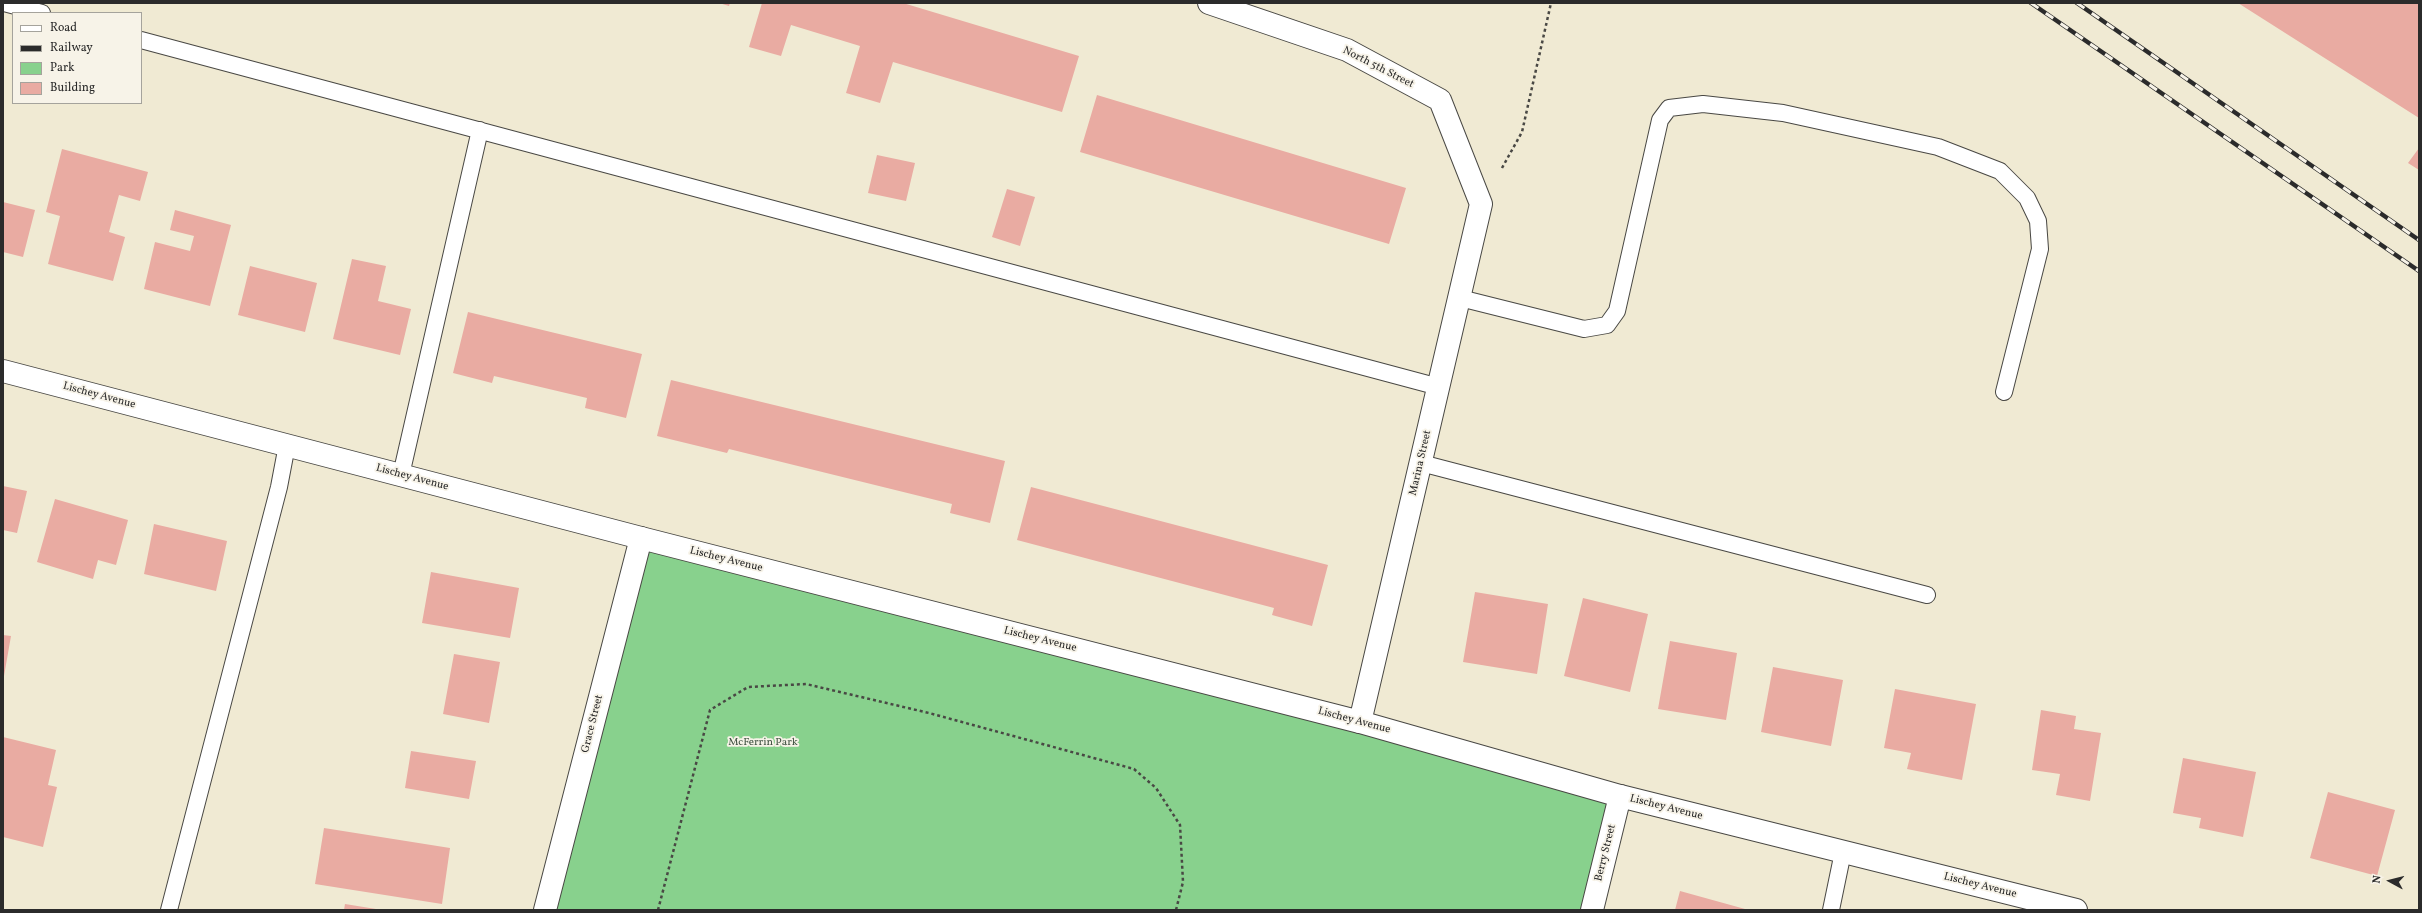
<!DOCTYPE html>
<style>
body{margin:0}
#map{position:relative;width:2422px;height:913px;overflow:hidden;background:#f0ead3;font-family:Vollkorn,serif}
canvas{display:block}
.frame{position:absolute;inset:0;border:4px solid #2b2b2b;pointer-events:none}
.legend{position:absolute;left:12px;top:12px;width:130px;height:92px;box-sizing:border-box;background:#f7f3e8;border:1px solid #a5a39c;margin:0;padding:5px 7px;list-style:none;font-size:12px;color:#2b2b2b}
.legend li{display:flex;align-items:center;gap:8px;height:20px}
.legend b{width:20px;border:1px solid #a5a39c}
.north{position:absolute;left:2370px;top:861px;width:40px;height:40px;-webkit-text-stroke:3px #f7f3e8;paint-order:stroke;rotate:277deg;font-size:11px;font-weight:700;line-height:16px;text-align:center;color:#2b2b2b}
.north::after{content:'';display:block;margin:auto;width:14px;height:18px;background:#2b2b2b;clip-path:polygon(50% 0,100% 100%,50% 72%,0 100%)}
</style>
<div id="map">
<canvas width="2422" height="913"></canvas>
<div class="frame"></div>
<ul class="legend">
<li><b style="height:5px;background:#fff"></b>Road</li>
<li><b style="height:5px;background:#2b2b2b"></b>Railway</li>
<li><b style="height:11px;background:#88d18d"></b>Park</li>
<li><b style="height:11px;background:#e9aba2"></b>Building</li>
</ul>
<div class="north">N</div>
</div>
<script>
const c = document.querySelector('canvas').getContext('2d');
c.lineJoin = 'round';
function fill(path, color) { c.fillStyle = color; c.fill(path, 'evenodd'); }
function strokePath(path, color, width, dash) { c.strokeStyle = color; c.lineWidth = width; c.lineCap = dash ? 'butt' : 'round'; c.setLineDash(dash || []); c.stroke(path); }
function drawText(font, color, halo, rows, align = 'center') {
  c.font = font + ' Vollkorn,serif'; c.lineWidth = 3.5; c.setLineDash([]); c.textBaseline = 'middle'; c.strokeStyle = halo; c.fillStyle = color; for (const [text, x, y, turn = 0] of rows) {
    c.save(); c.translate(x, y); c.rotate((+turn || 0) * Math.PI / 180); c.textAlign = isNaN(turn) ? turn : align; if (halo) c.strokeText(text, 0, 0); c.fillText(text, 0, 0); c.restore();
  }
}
const green = new Path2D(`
 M641,538L1620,796L1592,910H547Z`);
const building = new Path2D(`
 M719,3H730L729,6Z
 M762,3H903L1079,56L1062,112L893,62L880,103L846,93L860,46L791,25L781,56L749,47Z
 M2238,3H2419V118Z
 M1097,95L1406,188L1389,244L1080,152Z
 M2419,148V170L2408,163Z
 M62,149L148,172L140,201L119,195L109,232L125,237L113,281L48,264L60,216L46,212Z
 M877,155L915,163L906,201L868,193Z
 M1007,189L1035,197L1020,246L992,237Z
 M3,202L35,210L23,257L3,252Z
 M175,210L231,225L210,306L144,289L155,242L190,251L194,236L170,230Z
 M352,259L386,266L378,301L411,309L400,355L333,339Z
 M250,266L317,283L305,332L238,315Z
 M468,312L642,354L626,418L585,408L587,398L494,376L492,383L453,373Z
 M671,380L1005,461L990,523L950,513L952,504L729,449L727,453L657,436Z
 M3,486L27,491L17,533L3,530Z
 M1031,487L1328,565L1312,626L1272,615L1274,608L1017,540Z
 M55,499L128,520L116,565L98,560L93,579L37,562Z
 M154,524L227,541L216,591L144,574Z
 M431,572L519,588L510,638L422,623Z
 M1475,592L1548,604L1537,674L1463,662Z
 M1583,598L1648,614L1630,692L1564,676Z
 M3,635L11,636L4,676H3Z
 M1670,641L1737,653L1726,720L1658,709Z
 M454,654L500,662L489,723L443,714Z
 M1773,667L1843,680L1831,746L1761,732Z
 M1895,689L1976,704L1962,780L1907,769L1911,753L1884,748Z
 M2041,710L2076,716L2074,729L2101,733L2090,801L2056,795L2060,774L2032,770Z
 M3,737L56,750L48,785L57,787L43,847L3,837Z
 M411,751L476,761L469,799L405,788Z
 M2183,758L2256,772L2243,837L2199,828L2201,818L2173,813Z
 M2328,792L2395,810L2377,876L2310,858Z
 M324,828L450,848L442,904L315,884Z
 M1680,891L1745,909V910H1675Z
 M345,904L376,909V910H344Z`);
const path = new Path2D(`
 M1502,168L1522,132L1551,3
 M658,910L710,710L748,687L806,684L929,713L1134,769L1156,788L1180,825L1183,882L1176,910`);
const service = new Path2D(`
 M4,3L42,13
 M141,40L1439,387
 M1460,298L1584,329L1607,325L1617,311L1660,120L1669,108L1703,104L1783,113L1938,147L2000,171L2027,198L2038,221L2040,249L2004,392
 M1421,463L1927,595
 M401,475L480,130
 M169,910L279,487L287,445
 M1831,910L1843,852`);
const minor = new Path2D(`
 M1209,3L1347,50L1440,100L1481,204L1360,722
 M545,910L641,538
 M1592,910L1620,796`);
const tertiary = new Path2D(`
 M3,371L641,538L1360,722L1620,796L2076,910`);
const rail = new Path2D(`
 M2031,3L2419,271
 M2077,3L2419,240`);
const streetNames = [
 ["North 5th Street",1378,68,27],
 ["Lischey Avenue",99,396,15],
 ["Marina Street",1421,463,-77],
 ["Lischey Avenue",412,478,15],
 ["Lischey Avenue",726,560,14],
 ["Lischey Avenue",1040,640,14],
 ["Lischey Avenue",1354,721,15],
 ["Grace Street",593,724,-76],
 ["Lischey Avenue",1666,808,14],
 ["Berry Street",1606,853,-76],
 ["Lischey Avenue",1980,886,14]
];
const parkNames = [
 ["McFerrin Park",763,743]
];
fill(green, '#88d18d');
fill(building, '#e9aba2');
strokePath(service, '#494844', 18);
strokePath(minor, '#494844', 24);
strokePath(tertiary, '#494844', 24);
strokePath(path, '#494844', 2.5, [3, 3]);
strokePath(service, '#fff', 16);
strokePath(minor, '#fff', 22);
strokePath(tertiary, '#fff', 22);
strokePath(rail, '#2b2b2b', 4.5);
strokePath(rail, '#f7f3e8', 3, [9]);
drawText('11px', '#2b2b2b', '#f7f3e8', streetNames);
drawText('11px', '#425444', '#f7f3e8', parkNames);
</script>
